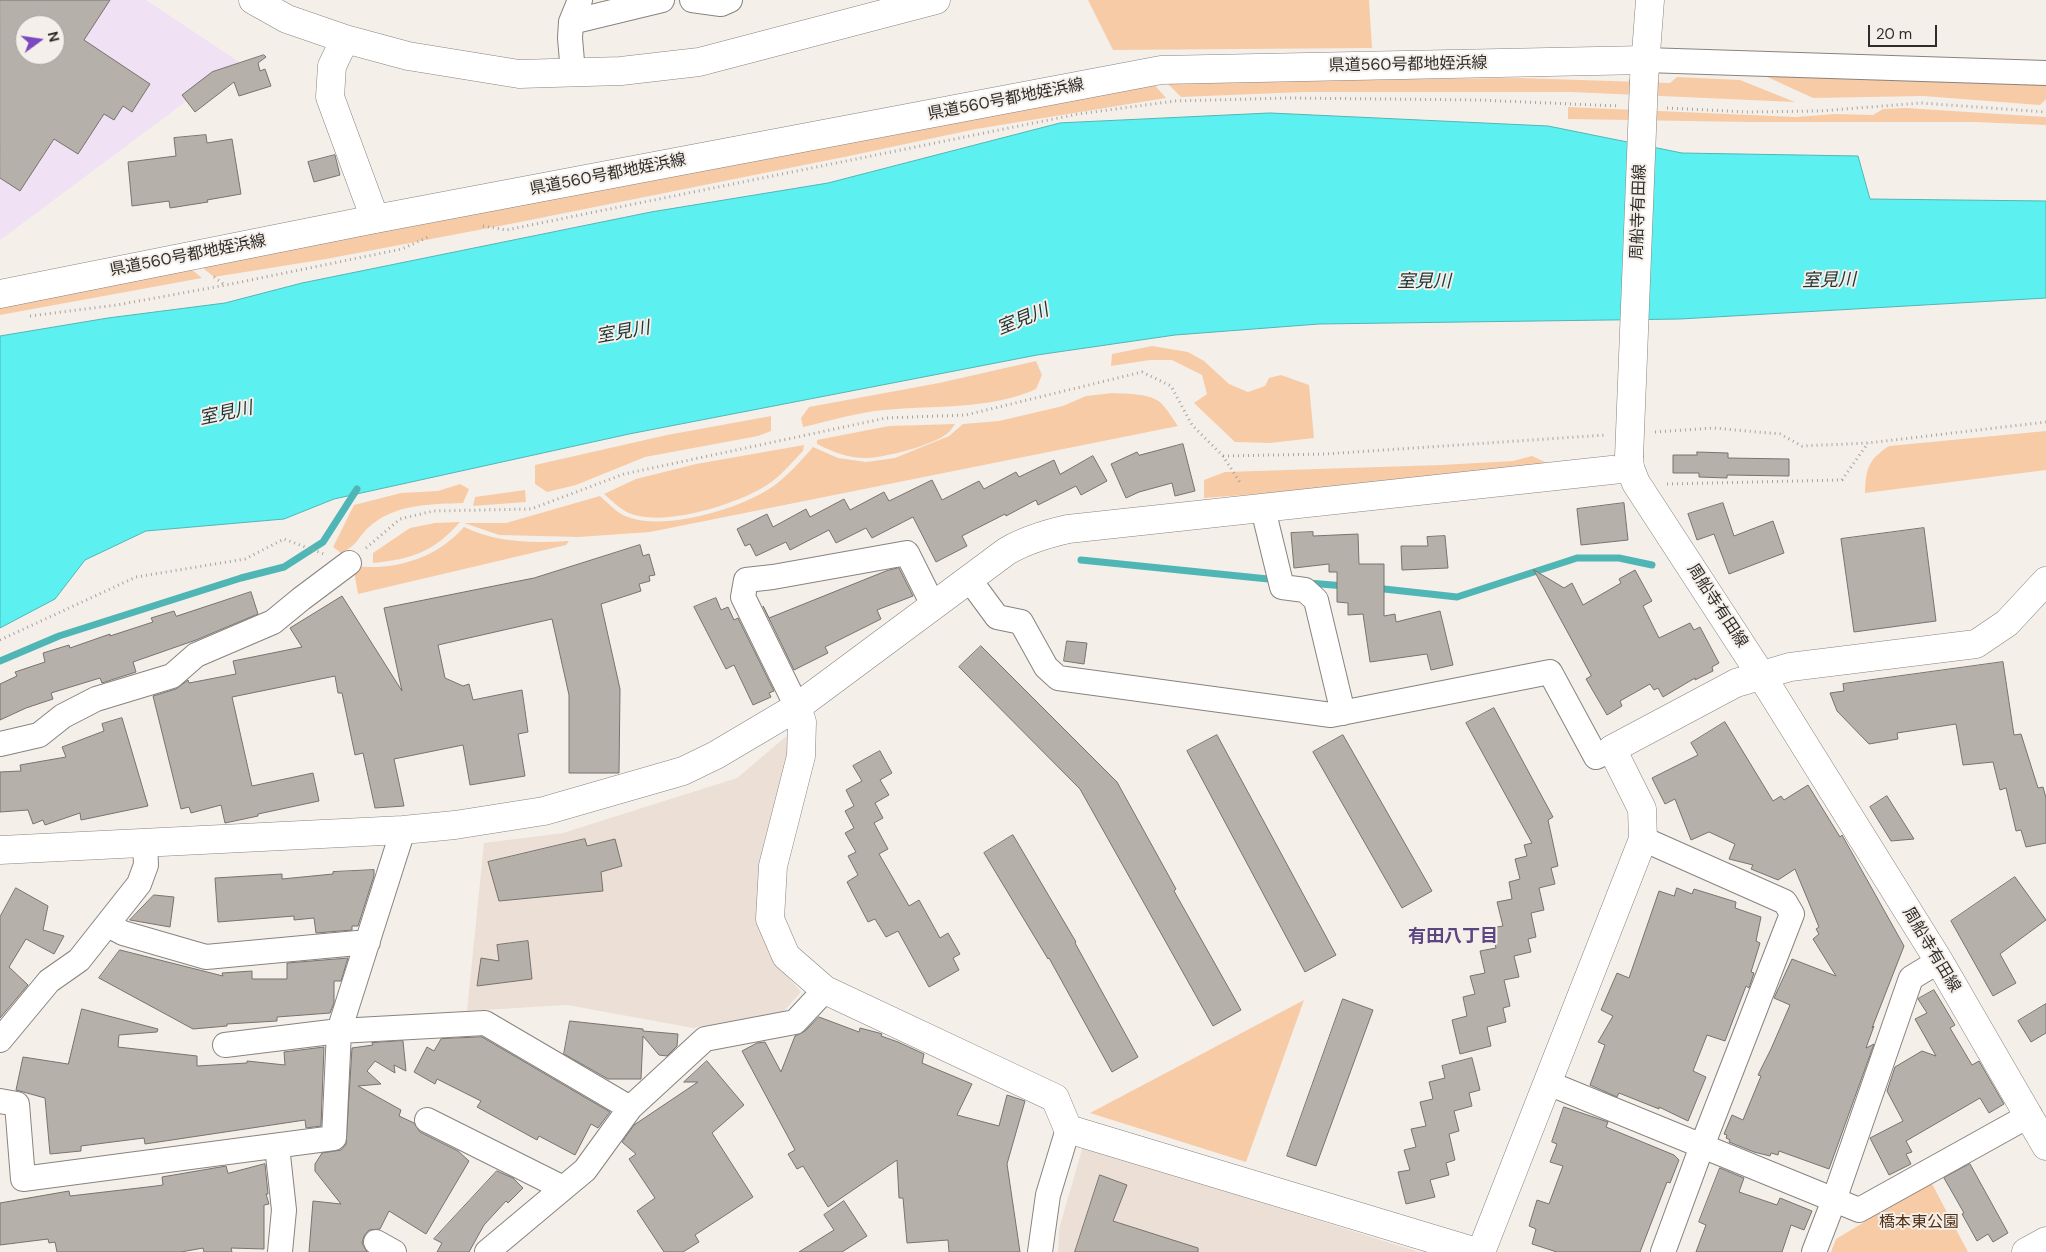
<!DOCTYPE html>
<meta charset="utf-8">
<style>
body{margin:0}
#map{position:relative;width:2046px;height:1252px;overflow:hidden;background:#f5efea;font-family:"DM Sans",sans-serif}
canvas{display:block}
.north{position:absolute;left:15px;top:15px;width:50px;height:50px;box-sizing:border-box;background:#f5efea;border:1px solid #a6a19e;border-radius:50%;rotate:76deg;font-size:14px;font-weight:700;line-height:20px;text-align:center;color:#2f2d2b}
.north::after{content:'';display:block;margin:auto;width:18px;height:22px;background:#7c48c0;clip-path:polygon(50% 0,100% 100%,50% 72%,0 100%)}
.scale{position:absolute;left:1868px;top:25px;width:69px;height:22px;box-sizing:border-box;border:2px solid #2f2d2b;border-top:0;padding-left:6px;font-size:15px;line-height:18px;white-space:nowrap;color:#2f2d2b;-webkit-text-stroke:4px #f5efea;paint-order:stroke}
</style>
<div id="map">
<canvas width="2046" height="1252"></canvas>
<div class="north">N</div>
<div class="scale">20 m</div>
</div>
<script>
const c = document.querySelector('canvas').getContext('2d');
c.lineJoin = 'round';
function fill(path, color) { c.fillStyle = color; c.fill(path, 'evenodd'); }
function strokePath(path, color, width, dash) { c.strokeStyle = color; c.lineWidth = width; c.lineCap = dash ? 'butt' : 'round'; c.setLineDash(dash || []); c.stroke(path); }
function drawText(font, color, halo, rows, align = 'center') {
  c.font = font + ' "DM Sans","Noto Sans JP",sans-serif'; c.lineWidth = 4; c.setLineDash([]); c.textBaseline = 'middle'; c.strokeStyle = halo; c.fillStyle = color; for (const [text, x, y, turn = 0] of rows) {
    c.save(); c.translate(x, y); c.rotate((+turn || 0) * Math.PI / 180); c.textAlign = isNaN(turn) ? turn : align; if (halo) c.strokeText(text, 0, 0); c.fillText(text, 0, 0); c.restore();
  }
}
const commercial = new Path2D(`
 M0,0H146L239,62L0,240ZM25,25H55V55H25Z`);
const built = new Path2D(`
 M789,734L779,966L801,992L783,1012L693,1028L567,1005L467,1011L484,843L563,833L737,778Z
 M1083,1146L1419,1252H1058L1059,1229Z`);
const green = new Path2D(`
 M1088,0H1369L1372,48L1113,50Z
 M1763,75L2046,83V99L2040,105L1923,96L1813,98Z
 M1677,77L1740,80L1795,102L1571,92H1303L1181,97L1165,81L1521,78L1670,83Z
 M1152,82L1166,98L976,129L849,156L515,223L326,259L214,277L198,264Z
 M1568,107L1796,117L1835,114L1873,115L1883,109L1906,108L2046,117V125L1975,122H1749L1568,119Z
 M191,269L202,278L0,315V305Z
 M1152,346L1188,352L1204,361L1229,384L1248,392L1265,386L1269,378L1281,375L1309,385L1314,438L1270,443L1235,442L1194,403L1207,394L1202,375L1172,360H1150L1111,366L1112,354Z
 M1036,361L1042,375L1036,389C990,410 934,405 885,410C858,412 830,421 803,427L801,418L809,407L939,383Z
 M1113,393C1127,394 1150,393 1161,403C1167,409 1173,419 1178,426L650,532L579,537L499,535L464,523H506L600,496C607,502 615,511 623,515C660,533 736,510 769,489C786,478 800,462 813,447L838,458L866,462L895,458L949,436L963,424L999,421L1063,406L1086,396Z
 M771,416V431L758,436L645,457L576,485L547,492L535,484V465L667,435Z
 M955,424C953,427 951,430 948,433C934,445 884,458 866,458C848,458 833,452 817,444V440L889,426Z
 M2046,431V470L1865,493C1866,468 1868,460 1889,446Z
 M804,445L803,451C792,462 781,476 767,485C738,504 658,530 625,511C618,507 611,500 604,494L636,479L696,464Z
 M1532,456L1558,468L1519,474L1204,498V480L1225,472L1441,465L1513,461Z
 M460,484L469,489L463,503C431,504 394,504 369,527C357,538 358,545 341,553L333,547L354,505L401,493L438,491Z
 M525,490L526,502L473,506L475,497Z
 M460,522C434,552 412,559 373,563V553L410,528L435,523Z
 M464,527C497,543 533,543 569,541L566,545L358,594L353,566C394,571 436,559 464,527Z
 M1304,1000L1246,1162L1090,1113Z
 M1931,1182L1968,1252H1831L1836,1239Z`);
const water = new Path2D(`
 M1270,113L1548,126L1682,153L1858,156L1870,199L2046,201V298L1680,319L1319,324L1175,335L1037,355L629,434L334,499L284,519L146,531L85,560L55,599L0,628V336L108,318L225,303L302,283L651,212L828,183L1060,123Z`);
const stream = new Path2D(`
 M1081,560L1278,580
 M1308,583L1345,586
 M1375,588L1457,597L1577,558H1619L1652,565
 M0,661L59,636L241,578L284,567L323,542L357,489`);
const building = new Path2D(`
 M0,0H110L84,40L150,84L132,112L123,106L114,120L104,114L78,154L54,139L20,191L0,178ZM25,25H55V55H25Z
 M264,55L266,57L258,63L260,71L265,69L271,86L239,96L234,82L195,112L182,95L212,72Z
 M206,135L207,143L232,139L241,194L207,200L208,202L170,208L169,201L132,206L128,162L176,156L174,138Z
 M335,155L340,175L314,182L308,162Z
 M1183,444L1195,491L1175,496L1172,483L1139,492L1126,498L1111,464L1137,452L1139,455Z
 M1697,452L1728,453V458L1789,459V476L1727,475V478L1699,477V473H1673V455H1697Z
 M1093,456L1107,481L1081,495L1076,486L1038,505L1036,500L1006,516L1005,514L962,536L967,546L936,562L913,517L872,538L866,528L836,543L829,530L790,550L786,542L756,556L750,544L745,546L737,529L767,514L773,527L806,509L810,517L844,499L850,510L884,492L889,501L932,480L942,500L979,481L984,489L1016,472L1019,477L1054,460L1060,474Z
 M1624,503L1628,540L1581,545L1577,509Z
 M1723,503L1734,536L1773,521L1784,553L1729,574L1714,534L1697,540L1688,514Z
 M1924,528L1936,621L1854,632L1841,539Z
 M1313,532V536L1358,534L1359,564H1384V616L1395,614L1396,622L1440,611L1453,665L1431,670L1427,654L1370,662L1363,614L1348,615V603L1337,602V572H1329V564L1294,568L1291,533Z
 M1445,536L1448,568L1402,570L1401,546H1428L1427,537Z
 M640,545L643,556L649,554L655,575L649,576L650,581L639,584L641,591L601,604L620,689L619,773H569V695L552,619L438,645L445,678L463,686L469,684L473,700L522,690L528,732L518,734L525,776L470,785L463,745L394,759L404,806L375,808L363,753L355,755L342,693H338L335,676L232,697L252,786L313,773L319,801L258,814V816L225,823L221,805L191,813L189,807L181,809L153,696L176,689L188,680L189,683L236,674L233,661L302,647L290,628L342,596L402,691L384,608L534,578Z
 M899,568L913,596L877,610L881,619L825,647L828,653L794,670L763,606L769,618L886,571Z
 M1534,570L1564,588L1572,583L1583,605L1621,583L1619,579L1635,570L1652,601L1643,606L1659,638L1690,623L1694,630L1700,627L1719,663L1712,667L1713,671L1695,680V678L1663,697L1658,688L1654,690L1650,684L1620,701L1622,706L1607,715L1586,679L1591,676Z
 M251,592L258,614L196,640L133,662L136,672L102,683L100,678L51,693L53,699L26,708L0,720V684L17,676L15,672L45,662L43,653L69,645L70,648L110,634V636L153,622L151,618L174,611L176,616Z
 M716,598L721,610L728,607L734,620L738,618L774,691L769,693L771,697L753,705L734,665L726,669L694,607Z
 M1067,641L1087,643L1084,664L1064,661Z
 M981,646L1117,782L1176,889L1174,891L1241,1010L1213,1026L1080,789L959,667Z
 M2003,662L2014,735L2021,734L2038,788L2043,787L2046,798V843L2026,847L2021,830L2016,831L2006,788L2000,790L1993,762L1963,765L1956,724L1897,733L1898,739L1869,744L1837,711L1830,693L1844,691L1843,684Z
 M1494,708L1553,817L1548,820L1558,866L1551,868L1555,884L1539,888L1544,910L1531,913L1536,937L1528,939L1531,952L1514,956L1519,977L1504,980L1510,1006L1503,1008L1506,1022L1487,1027L1491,1046L1460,1054L1452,1020L1467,1016L1463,997L1475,994L1470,976L1485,973L1480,951L1496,948L1491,928L1503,926L1497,902L1512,899L1509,882L1520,879L1515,859L1527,856L1524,845L1532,843L1466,723Z
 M122,718L148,806L81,820L80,813L45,825L43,820L33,824L28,810L0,812V772L21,771L20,765L66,757L62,747L104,731L102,724Z
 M1725,722L1773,801L1781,796L1784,800L1808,785L1840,837L1842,835L1847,844L1904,946L1872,1028L1874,1026L1866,1048L1874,1044L1829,1169L1779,1151L1778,1155L1771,1153L1770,1156L1754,1152L1729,1142L1730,1140L1726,1138L1727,1135L1724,1134L1732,1115L1743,1120L1761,1076L1758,1075L1771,1049L1790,1005L1774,998L1792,959L1836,976L1813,939L1819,934L1816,929L1819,927L1795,869L1778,880L1751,869L1753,865L1729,859L1735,844L1709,832L1691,840L1675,799L1665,804L1652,778L1698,755L1691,743Z
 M1217,735L1336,955L1305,972L1187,751Z
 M1343,735L1432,891L1402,908L1313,752Z
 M880,751L892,773L880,780L889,795L875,803L883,818L874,823L888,849L879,854L909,906L919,900L940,938L948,933L960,954L953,958L959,970L929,987L898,931L886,937L875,919L868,922L847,882L858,875L848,856L856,852L845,833L854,828L845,811L854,806L846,790L862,781L853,766Z
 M1887,796L1914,839L1891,841L1870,807Z
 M1013,835L1076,942L1075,943L1138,1057L1112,1072L1049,958L1048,959L984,853Z
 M585,839L587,846L615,839L622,866L601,872L603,891L499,901L488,862Z
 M374,870V876L358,926H352V930L316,933L314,918L294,920V916L218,922L215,878L282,874V879L333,874V872Z
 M2015,877L2046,920L2000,954L2016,983L1993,996L1951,921Z
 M16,888L48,906L43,930L64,936L54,954L26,939L9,967L28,985L0,1018V917Z
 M1677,888L1692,894L1694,889L1736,902L1735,908L1761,917L1756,941L1760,943L1751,972L1754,973L1749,988L1746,986L1725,1041L1707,1035L1693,1071L1706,1077L1688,1121L1659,1107V1109L1619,1093L1617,1097L1590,1085L1605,1045L1598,1042L1613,1016L1601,1010L1617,973L1629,978L1659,891L1674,896Z
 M154,895L174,897L170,927L130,920Z
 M528,941L532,979L477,986L481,958L499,961L497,945Z
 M120,950L223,976L222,973L252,971V979H287V963L348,958L341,981H334V1003L330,1013L277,1017V1021L227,1024V1026L193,1029L99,978Z
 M1934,990L1955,1025L1950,1028L1972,1065L1979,1061L2004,1104L1989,1113L1980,1098L1906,1141L1912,1152L1906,1154L1911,1164L1889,1175L1870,1138L1903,1121L1887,1091L1895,1067L1922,1051L1936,1056L1915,1019L1927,1013L1918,999Z
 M1343,999L1373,1010L1316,1166L1287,1156Z
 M2046,1004V1033L2031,1042L2018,1021Z
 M82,1009L158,1029L157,1032L119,1035L118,1047L197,1056V1066L247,1063V1061L285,1065L284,1052L324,1047L321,1126L306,1128L305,1120L145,1144L144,1138L81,1146V1151L50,1154L45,1098L16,1090L23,1057L68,1064Z
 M819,1017L859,1032L860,1028L879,1033L882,1034L881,1036L898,1042L924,1054L922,1063L972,1084L957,1115L999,1126L1007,1095L1025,1101L1007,1164L1020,1252H949L948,1240L907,1243L903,1198H899L897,1160L828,1207L803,1166L797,1169L788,1154L795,1150L742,1051L757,1043L765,1042L781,1072L795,1036L805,1031Z
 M570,1021L643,1029V1031L678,1034L677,1046L667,1056L659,1055L643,1036L641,1079H608L564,1054Z
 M482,1037L610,1112L598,1128L591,1124L575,1155L539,1136L537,1140L477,1107L481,1101L437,1079L435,1084L414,1072L427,1047L434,1051L441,1039Z
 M403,1041L406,1071L394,1065L395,1073L375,1061L367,1071L381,1084L358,1086L401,1110L399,1116L414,1123L420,1132L458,1151L469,1161L426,1234L389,1211L380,1229L369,1230L364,1236L362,1243L367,1252H309L313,1201L341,1204L315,1171V1164L322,1153L341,1150L346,1144L352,1048L373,1045L372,1043Z
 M1472,1058L1480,1090L1469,1093L1472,1106L1454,1111L1459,1131L1449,1134L1455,1160L1446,1163L1449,1175L1430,1180L1435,1197L1406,1204L1398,1172L1410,1170L1404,1150L1416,1147L1411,1129L1426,1126L1420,1102L1433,1099L1429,1082L1445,1078L1442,1066Z
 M707,1061L744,1105L712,1133L753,1197L695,1235L699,1242L683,1252H664L637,1211L655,1198L629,1159L636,1154L622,1142L634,1125L698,1082H684Z
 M1564,1107L1608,1122L1606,1127L1674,1155L1679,1160L1670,1183L1667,1182L1640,1252H1557L1532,1244L1536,1229L1529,1226L1537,1200L1549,1204L1563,1166L1550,1162L1557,1144L1552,1142Z
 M265,1164L268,1194H266L269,1204L264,1205V1249L231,1248L232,1252H204L203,1248L181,1252H57L55,1242L49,1243L48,1239L0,1245V1203L69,1191L70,1196L156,1186L163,1185L162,1177L226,1166L228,1173Z
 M1970,1164L2008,1233L1993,1242L1988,1234L1977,1241L1962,1214L1964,1213L1944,1178Z
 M1720,1168L1744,1178L1739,1192L1777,1205L1780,1198L1812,1211L1804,1230L1791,1225L1782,1252H1696L1706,1225L1699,1222Z
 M497,1171L513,1178L523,1188L508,1203L506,1201L484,1225L469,1252H437L442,1243L434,1239Z
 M1100,1175L1127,1185L1113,1221L1198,1248V1252H1075Z
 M844,1201L867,1236L842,1252H799L834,1230L824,1215Z`);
const path = new Path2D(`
 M1667,108L1746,112L1820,111L1921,103L2046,112
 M483,226L506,230L1078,114L1175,101L1289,98L1478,100L1619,106
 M214,277L225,285
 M30,316L117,305L226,285L402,249L428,237
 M1655,432L1714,428L1780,434L1802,446L1868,443L2046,422
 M1223,456L1325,454L1606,435
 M1667,484L1842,480L1868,443
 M366,548L400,519L433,511L531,509L624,474L886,418L966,415L1142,372L1171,386L1192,425L1223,456L1241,484
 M0,640L136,577L245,559L284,539L324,554`);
const minor = new Path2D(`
 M692,0L721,4L730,0
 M571,22L662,0
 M1645,60L2046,73
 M573,73L570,38L571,22L580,0
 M1263,509L1282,587L1305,590L1316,600L1343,713
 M969,579L997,617L1021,622L1046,667L1058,678L1331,715L1550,672L1596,757L1612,749
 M797,707L743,597L746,580L773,577L907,553L933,605
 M0,744L39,735L63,716L96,699L172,676L196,655L273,622L301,599L349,563
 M1643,839L1785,902L1792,914L1702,1146L1663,1252
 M108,925L123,933L206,957L368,942
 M0,1040L49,981L79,960L139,884L146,865L145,843
 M225,1045L339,1031L485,1023L630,1108
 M1548,1083L1859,1210L2030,1115
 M0,1101L17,1104L23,1179L334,1138L339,1031L403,830
 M427,1120L563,1188
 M277,1146L284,1210L280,1252
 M376,1242L394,1252
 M487,1252L585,1170L630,1108L705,1039L795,1022L825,990
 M1040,1252L1048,1195L1068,1129
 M1814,1252L1834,1200L1911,978L1939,961`);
const tertiary = new Path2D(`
 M253,0L287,19L345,39L408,56L519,74L621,71L699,62L936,0
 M345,39L332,66L330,97L375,219
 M0,294L375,219L1161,70L1645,60
 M797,707L802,722L801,756L773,866L770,919L786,956L825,990L1055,1098L1068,1129L1476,1252
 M0,850L403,830L455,825L544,811L683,771L716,755L797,707L1007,551C1026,540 1046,534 1068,529L1630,468
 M1481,1252L1643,839L1642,809L1612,749L1736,683L1790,667L1976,644L2007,623L2046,581
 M2026,1252L2046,1241`);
const secondary = new Path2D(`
 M1644,80L1650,0
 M1629,457L1630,468L1636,483L1761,675L1939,961L2046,1146`);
const secondaryBridge = new Path2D(`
 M1629,457L1644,80`);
const streetNames = [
 ["県道560号都地姪浜線",1408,65,-1],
 ["県道560号都地姪浜線",1006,100,-11],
 ["県道560号都地姪浜線",608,175,-11],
 ["周船寺有田線",1639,212,-88],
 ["県道560号都地姪浜線",188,256,-11],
 ["周船寺有田線",1717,606,57],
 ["周船寺有田線",1931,950,59]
];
const parkNames = [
 ["橋本東公園",1919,1223]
];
const waterNames = [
 ["室見川",1829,281,-1],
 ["室見川",1424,282],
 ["室見川",1023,320,-22],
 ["室見川",623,333,-10],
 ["室見川",226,414,-12]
];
const neighbourhoodNames = [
 ["有田八丁目",1453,937]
];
fill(commercial, '#f0e1f4');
fill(built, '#ece0d6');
fill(green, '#f8cba7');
fill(water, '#5df0f0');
strokePath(water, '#4fb6b5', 1);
strokePath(stream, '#4fb6b5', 7);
fill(building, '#b6b0ab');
strokePath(building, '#78736e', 1);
strokePath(minor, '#89837f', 26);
strokePath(tertiary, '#89837f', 29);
strokePath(secondary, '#89837f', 29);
strokePath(path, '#a7a39f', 3, [1, 4]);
strokePath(minor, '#fff', 24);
strokePath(tertiary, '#fff', 28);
strokePath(secondary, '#fff', 28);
strokePath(secondaryBridge, '#89837f', 29, []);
strokePath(secondaryBridge, '#fff', 28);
drawText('16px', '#2f2d2b', '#f5efea', streetNames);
drawText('16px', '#513216', '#f5efea', parkNames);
drawText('italic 18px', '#1d3535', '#f5efea', waterNames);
drawText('bold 18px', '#5d4582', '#f5efea', neighbourhoodNames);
</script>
